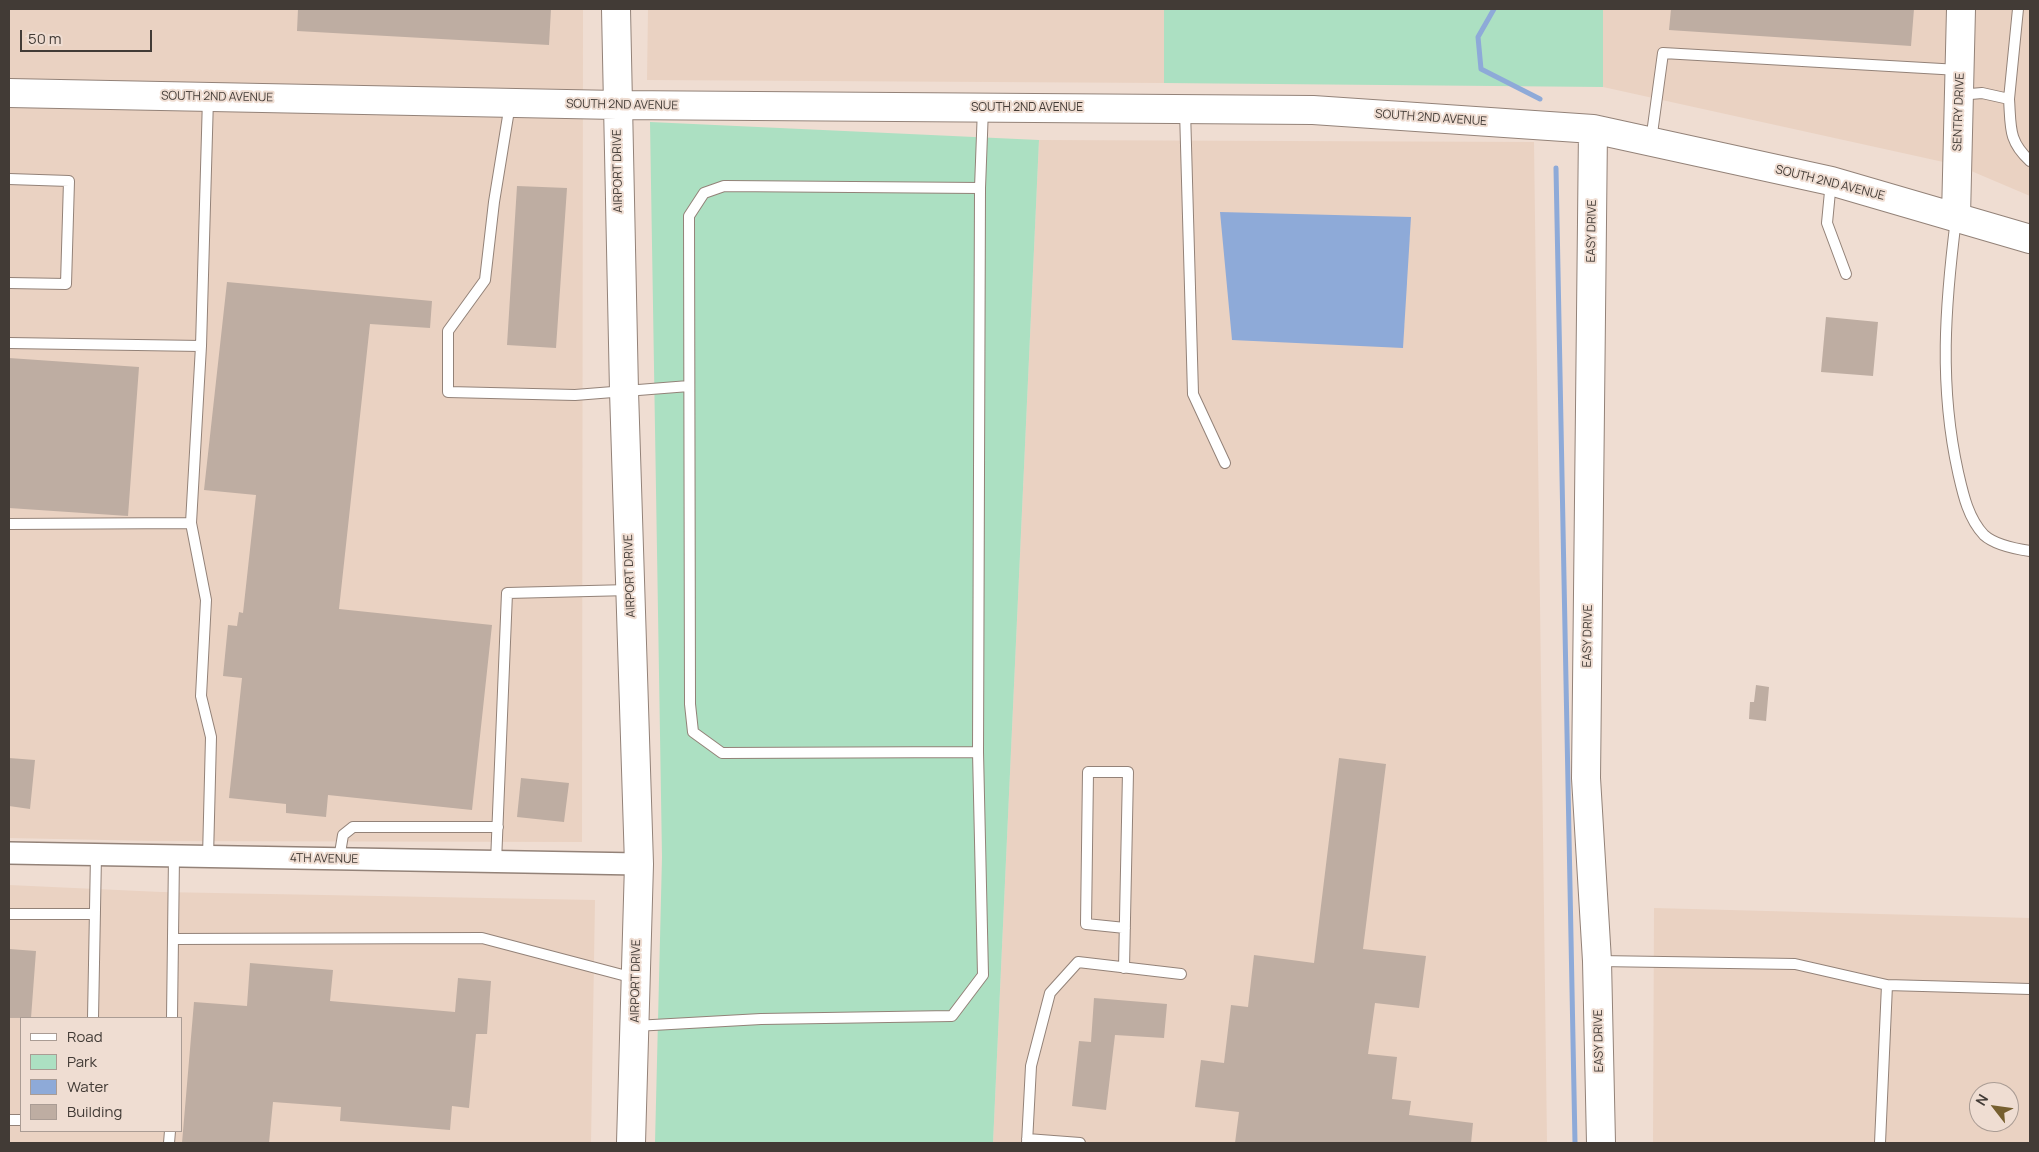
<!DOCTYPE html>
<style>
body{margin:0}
#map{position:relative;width:2039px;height:1152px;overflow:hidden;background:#efddd2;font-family:Manrope,sans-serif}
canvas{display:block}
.frame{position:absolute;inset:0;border:10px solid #423b36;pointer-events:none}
.legend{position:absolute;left:20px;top:1017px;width:162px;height:115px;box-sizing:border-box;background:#efddd2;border:1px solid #aa9c94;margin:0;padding:6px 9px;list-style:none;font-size:15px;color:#423b36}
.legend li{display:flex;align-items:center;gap:10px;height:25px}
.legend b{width:25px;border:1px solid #aa9c94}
.north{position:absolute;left:1969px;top:1082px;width:50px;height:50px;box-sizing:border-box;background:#efddd2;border:1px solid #aa9c94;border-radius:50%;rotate:300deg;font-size:14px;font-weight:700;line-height:20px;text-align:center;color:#423b36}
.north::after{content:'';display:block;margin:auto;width:18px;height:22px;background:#765f2f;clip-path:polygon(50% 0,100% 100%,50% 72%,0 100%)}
.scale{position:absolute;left:20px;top:30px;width:132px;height:22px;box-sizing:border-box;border:2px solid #423b36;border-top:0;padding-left:6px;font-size:15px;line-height:18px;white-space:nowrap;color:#423b36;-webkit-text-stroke:4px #efddd2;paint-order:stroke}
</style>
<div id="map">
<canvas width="2039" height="1152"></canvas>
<div class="frame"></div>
<ul class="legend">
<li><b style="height:6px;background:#fff"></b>Road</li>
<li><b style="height:14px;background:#ace0c2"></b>Park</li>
<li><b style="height:14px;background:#8eaad8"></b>Water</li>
<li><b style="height:14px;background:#beada2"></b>Building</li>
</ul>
<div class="north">N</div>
<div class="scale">50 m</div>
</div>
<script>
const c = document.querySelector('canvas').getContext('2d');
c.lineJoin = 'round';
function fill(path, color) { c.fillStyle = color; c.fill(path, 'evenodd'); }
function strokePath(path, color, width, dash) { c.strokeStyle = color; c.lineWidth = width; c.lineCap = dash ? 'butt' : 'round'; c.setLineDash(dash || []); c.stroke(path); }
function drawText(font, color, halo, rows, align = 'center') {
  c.font = font + ' Manrope,sans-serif'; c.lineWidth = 4; c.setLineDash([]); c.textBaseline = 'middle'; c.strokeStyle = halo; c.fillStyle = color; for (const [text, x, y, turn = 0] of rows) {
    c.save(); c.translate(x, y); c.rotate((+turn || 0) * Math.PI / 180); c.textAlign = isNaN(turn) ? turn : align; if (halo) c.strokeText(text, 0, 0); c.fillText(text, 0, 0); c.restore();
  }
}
const built = new Path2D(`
 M9,9H583L582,842L152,841L9,838Z
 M648,9H1164V83L647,80Z
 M1603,9H2030V196L1957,165L1603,87Z
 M1039,140L1534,142L1547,1143H993Z
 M9,885L161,892L595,900L591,1143H9ZM21,1018H181V1131H21Z
 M1654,908L2030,918V1143H1653ZM1979,1092H2009V1122H1979Z`);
const green = new Path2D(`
 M1164,9H1603V87L1164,83Z
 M650,122L1039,140L993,1143H655L662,857Z`);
const water = new Path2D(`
 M1220,212L1411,217L1403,348L1232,340Z`);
const stream = new Path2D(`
 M1494,9L1478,37L1481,69L1540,99
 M1556,168L1575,1143`);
const building = new Path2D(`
 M298,9H551L549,45L297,31Z
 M1671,9H1914L1911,46L1669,30Z
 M517,186L567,188L556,348L507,345Z
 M227,282L432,301L430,328L370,324L339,609L492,625L472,810L328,795L326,817L286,813V804L229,798L242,678L223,676L228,625L237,626L239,612L243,613L256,495L204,490Z
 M1826,317L1878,322L1873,376L1821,372Z
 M9,358L139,367L128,516L9,508Z
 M1756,685L1769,687L1766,721L1749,719L1750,702H1754Z
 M9,758L35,760L30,809L9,806Z
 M1339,758L1386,764L1363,949L1426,956L1419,1008L1375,1003L1368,1054L1397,1057L1392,1099L1411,1101L1409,1115L1473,1123L1471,1143H1235L1239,1112L1195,1107L1201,1060L1224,1063L1231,1005L1248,1007L1254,955L1314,963Z
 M521,778L569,783L564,822L517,817Z
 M9,949L36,951L31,1018H9Z
 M250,963L333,970L330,1001L455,1012L458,978L491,981L487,1034H476L469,1108L452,1106L450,1130L340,1121L341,1107L273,1102L269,1143H182L194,1002L247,1006Z
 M1094,998L1167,1004L1164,1038L1115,1035L1106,1110L1072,1106L1079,1041L1091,1042Z`);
const lane = new Path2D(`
 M1959,95L1982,93L2009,99L2018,9
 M2009,99C2011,127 2008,141 2030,161
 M510,104L494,202L485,280L448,331V392L575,395L689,386
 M1185,110L1193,394L1225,463
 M1651,141L1663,53L1959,70
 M9,179L69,181L66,284L9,283
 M1831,181L1827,223L1846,274
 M1956,219C1945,306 1939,386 1958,472C1963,494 1968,518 1984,535C1995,545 2016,549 2030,551
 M9,343L201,346
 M9,524L191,523
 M978,752L722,753L693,732L690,704L689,216L704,193L724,186L980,188
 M208,857L211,737L201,696L206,600L191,523L201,346L208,98
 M339,859L343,835L353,827H498
 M496,862L507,593L630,590
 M9,914H95
 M173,939L482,938L634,978
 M1598,961L1795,964L1887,985L2030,989
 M1124,968L1128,772H1088L1086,924L1125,928
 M93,1018L96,855
 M172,1018L174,856
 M635,1026L761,1019L952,1016L983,975L978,752L980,188L983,108
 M9,1120H21
 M1027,1139L1080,1143
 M169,1143L170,1131
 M1027,1143L1031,1066L1050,993L1078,962L1181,974
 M1880,1143L1887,985`);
const street = new Path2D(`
 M9,853L639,864`);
const secondary = new Path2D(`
 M616,9L624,391L639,864L631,1143
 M9,93L617,105L1313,110L1593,129L1831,181L2030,239
 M1593,129L1586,778L1597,961L1601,1143
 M1956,216L1961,9`);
const streetNames = [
 ["SOUTH 2ND AVENUE",217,97,1],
 ["SOUTH 2ND AVENUE",622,105,1],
 ["SOUTH 2ND AVENUE",1027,108],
 ["SENTRY DRIVE",1959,112,-88],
 ["SOUTH 2ND AVENUE",1431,118,4],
 ["AIRPORT DRIVE",618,171,-91],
 ["SOUTH 2ND AVENUE",1830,183,14],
 ["EASY DRIVE",1592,231,-89],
 ["AIRPORT DRIVE",630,576,-92],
 ["EASY DRIVE",1588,636,-89],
 ["4TH AVENUE",324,859,1],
 ["AIRPORT DRIVE",636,981,-89],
 ["EASY DRIVE",1599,1041,-91]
];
fill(built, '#ead2c2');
fill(green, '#ace0c2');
fill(water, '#8eaad8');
strokePath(stream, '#8eaad8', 5);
fill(building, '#beada2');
strokePath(lane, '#938278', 12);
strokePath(street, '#938278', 24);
strokePath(secondary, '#938278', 30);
strokePath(lane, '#fff', 10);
strokePath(street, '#fff', 21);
strokePath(secondary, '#fff', 28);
drawText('12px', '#423b36', '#efddd2', streetNames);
</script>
